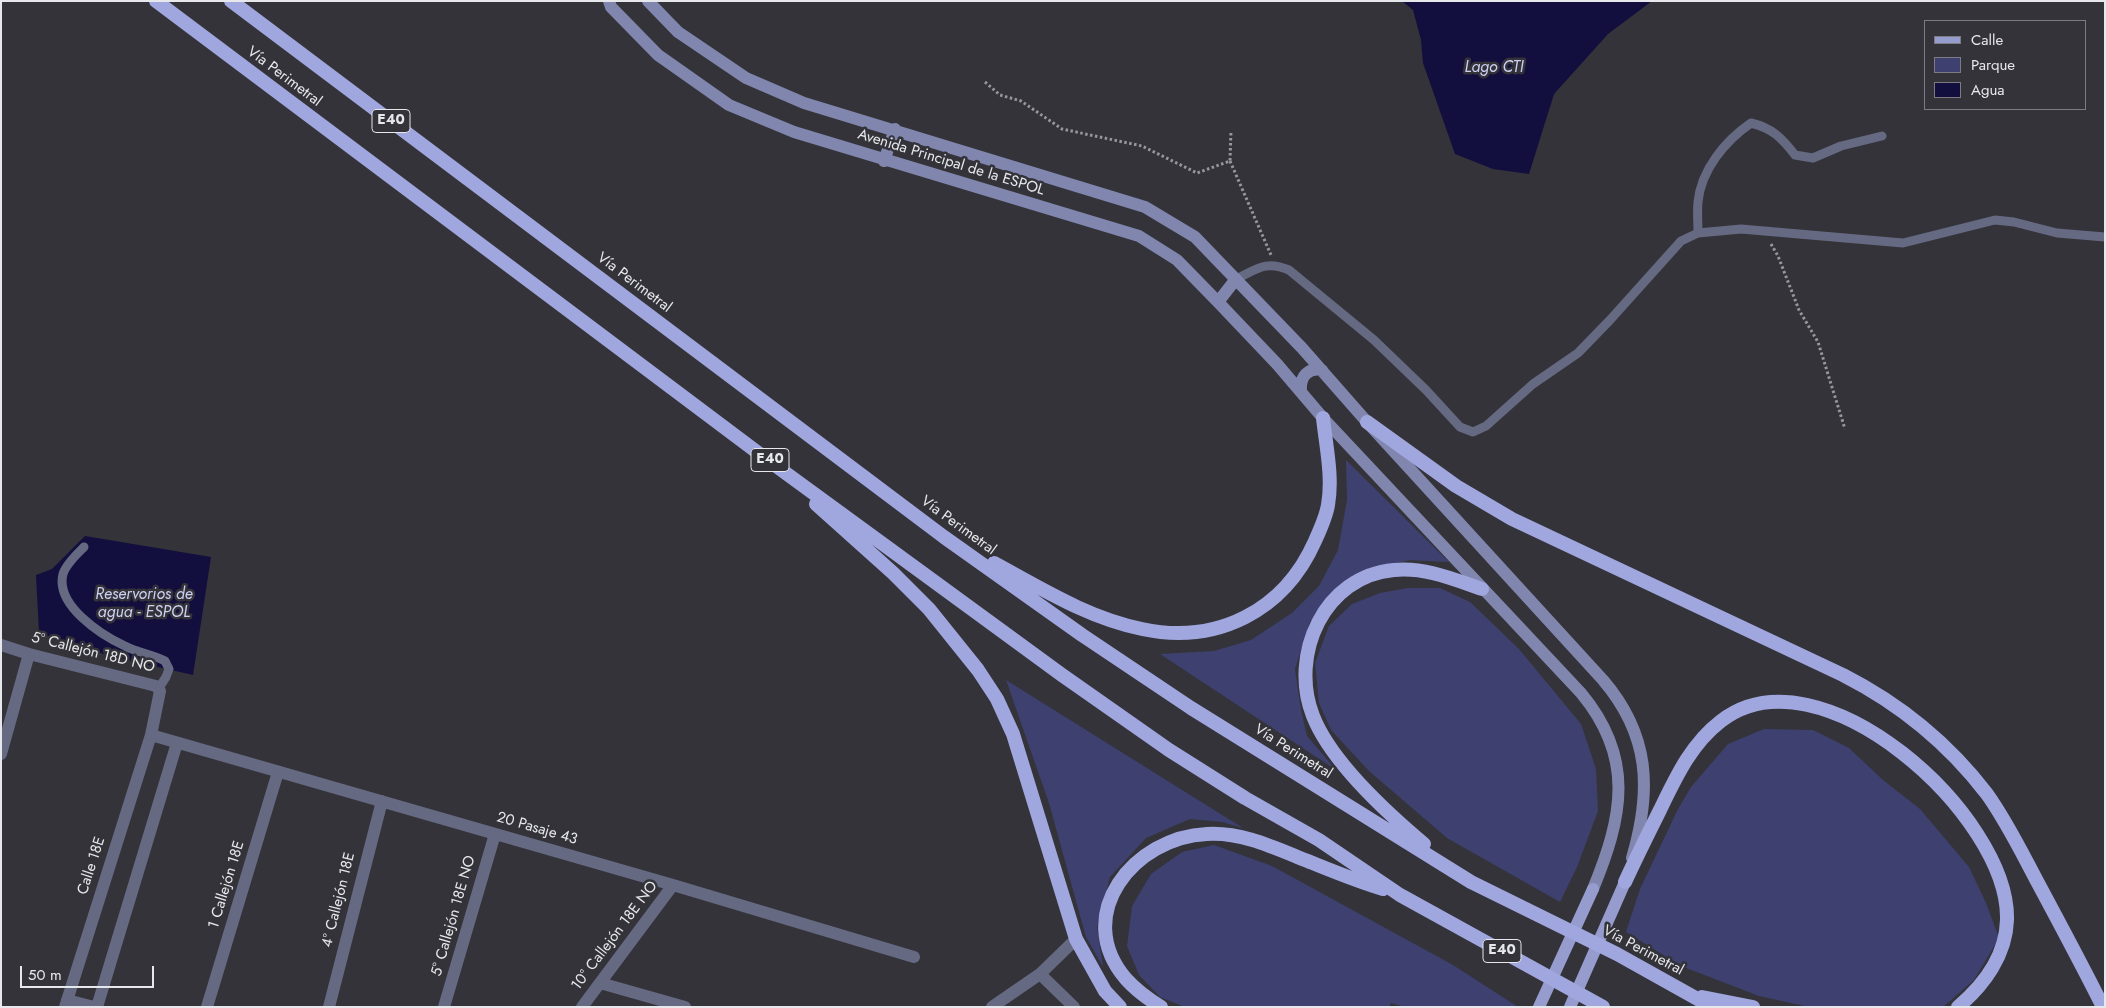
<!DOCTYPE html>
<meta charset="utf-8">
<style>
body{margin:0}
#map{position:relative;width:2106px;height:1008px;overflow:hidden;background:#333339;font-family:Jost,sans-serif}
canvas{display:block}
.frame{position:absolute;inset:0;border:2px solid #e7e8ec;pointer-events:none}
.legend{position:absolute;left:1924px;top:20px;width:162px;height:90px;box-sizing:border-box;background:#333339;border:1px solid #7b7b81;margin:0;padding:6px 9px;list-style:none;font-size:15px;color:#e7e8ec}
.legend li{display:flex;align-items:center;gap:10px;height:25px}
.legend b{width:25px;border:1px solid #7b7b81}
.scale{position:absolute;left:20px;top:966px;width:134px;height:22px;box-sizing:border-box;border:2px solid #e7e8ec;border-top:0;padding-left:6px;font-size:15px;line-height:18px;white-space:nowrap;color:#e7e8ec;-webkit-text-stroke:4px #333339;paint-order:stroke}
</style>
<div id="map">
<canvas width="2106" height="1008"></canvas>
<div class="frame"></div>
<ul class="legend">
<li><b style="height:6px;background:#979ccf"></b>Calle</li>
<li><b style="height:14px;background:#3e4170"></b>Parque</li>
<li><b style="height:14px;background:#120e3e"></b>Agua</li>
</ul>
<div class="scale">50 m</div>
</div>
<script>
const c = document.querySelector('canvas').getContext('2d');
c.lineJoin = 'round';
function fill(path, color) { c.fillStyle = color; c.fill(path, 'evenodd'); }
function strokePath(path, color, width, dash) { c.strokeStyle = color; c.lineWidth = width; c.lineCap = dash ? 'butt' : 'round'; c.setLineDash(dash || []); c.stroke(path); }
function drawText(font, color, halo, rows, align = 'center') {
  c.font = font + ' Jost,sans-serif'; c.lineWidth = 5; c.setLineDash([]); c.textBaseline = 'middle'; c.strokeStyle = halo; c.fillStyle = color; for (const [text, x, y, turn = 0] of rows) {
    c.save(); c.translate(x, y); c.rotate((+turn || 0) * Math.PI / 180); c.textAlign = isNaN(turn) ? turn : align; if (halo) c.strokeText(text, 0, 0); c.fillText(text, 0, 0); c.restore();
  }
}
const green = new Path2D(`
 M1346,460L1449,562L1410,560L1366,570L1334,592L1310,622L1295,669L1301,710L1307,736L1336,770L1160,654L1214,651L1251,640L1292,613L1319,586L1338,550L1347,500Z
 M1408,588H1440L1470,602L1519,649L1581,724L1596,769L1598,811L1577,867L1560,902L1447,838L1369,771L1331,730L1319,703L1315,663L1329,626L1352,604L1380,593Z
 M1006,680L1243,828L1222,822L1190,819L1146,838L1110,877L1097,927L1103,967L1086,937L1049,803Z
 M1764,729L1813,730L1849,748L1883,780L1920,809L1969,867L1986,903L1999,938L1974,980L1943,1007H1809L1759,996L1681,966L1626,932L1640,889L1678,809L1691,787L1728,744Z
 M1214,845L1272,866L1453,965L1518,1007H1405L1391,1003L1389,1007H1185L1160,997L1139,975L1127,946L1132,906L1151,874L1182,852Z`);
const water = new Path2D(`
 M1402,1H1652L1608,34L1554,94L1529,174L1493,169L1455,154L1423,63L1421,40L1413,10Z
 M85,536L211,557L193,675L110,656L39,633L36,575L52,569Z`);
const path = new Path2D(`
 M985,82L1000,95L1021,101L1062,129L1142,146L1197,173L1230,161L1231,131
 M1230,161L1271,255
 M1771,244L1778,256L1799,310L1818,342L1845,429`);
const service = new Path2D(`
 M1698,233C1698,223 1697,212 1698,202C1701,170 1725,141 1751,123C1772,128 1782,138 1795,155L1813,158L1841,146L1882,136
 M1236,279C1257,269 1266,260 1289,270L1374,340L1426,390L1460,427L1473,432L1486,426L1533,384L1578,353L1610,320L1681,241L1698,233L1741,229L1903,243L1995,220L2014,222L2057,233L2105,237
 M84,547C77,554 66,564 63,574C55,605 101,635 125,646C138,653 152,654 165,661L169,669L166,677L159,688`);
const minor = new Path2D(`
 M1,645L29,654L156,686L160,691L151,735L65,1007
 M151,735L673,885L914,957
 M1,754L29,654
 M1040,974L1074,1007
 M600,983L685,1007
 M67,1000L94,1007
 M97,1007L177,743
 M207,1007L278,772
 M329,1007L382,801
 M444,1007L495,834
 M582,1007L673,885
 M992,1007L1040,974L1076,939`);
const secondary = new Path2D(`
 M609,1L611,7L658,55L729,105L794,132L1139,236L1177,260L1218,302L1277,364L1323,418L1581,693C1635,758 1623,816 1593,889
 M648,1L678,32L746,78L804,103L1145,207L1195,237L1302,348L1367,422L1603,680C1650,735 1652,790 1632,858
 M884,161L895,129
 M1218,302L1236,279
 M1301,390C1300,377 1308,367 1322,370`);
const primary = new Path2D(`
 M1539,1007L1593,889
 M1570,1007L1625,882`);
const trunk = new Path2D(`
 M156,1L757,452L1062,675L1169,750L1245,798L1319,840L1400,895L1603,1007
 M231,1L944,537L1082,635L1191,708L1471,882L1617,954L1712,1007
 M1367,422L1456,486L1512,519L1843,675C1900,704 1948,743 1987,794C2007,822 2022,853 2038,883C2060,924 2082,965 2103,1007
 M816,504L893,573L929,609L978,670L997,699L1013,734L1076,939L1105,991L1120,1007
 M994,563C1042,589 1088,618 1142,629C1217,645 1284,611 1315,541C1320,530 1326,517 1328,505C1333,477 1326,446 1323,418
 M1424,844C1386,812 1331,762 1313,716C1289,655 1324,576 1394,570C1425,567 1453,579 1482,589
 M1625,882C1636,858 1648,834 1660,810C1676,777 1691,744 1721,721C1819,644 2010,816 2007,920C2006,955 1984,985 1958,1007
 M1702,997L1753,1007
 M1161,1007C1148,999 1136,990 1126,979C1071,915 1134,837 1207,834C1242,832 1273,847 1305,860C1330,870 1356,881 1383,889`);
const shields = [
 [391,121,38],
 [770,460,38],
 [1502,951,38]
];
const shieldNames = [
 ["E40",391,121],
 ["E40",770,460],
 ["E40",1502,951]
];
const streetNames = [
 ["Vía Perimetral",284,77,37],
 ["Avenida Principal de la ESPOL",951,163,17],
 ["Vía Perimetral",634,283,37],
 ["Vía Perimetral",958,526,36],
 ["5° Callejón 18D NO",93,653,14],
 ["Vía Perimetral",1293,752,32],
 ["20 Pasaje 43",537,829,16],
 ["Calle 18E",92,866,-72],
 ["1 Callejón 18E",227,885,-73],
 ["4° Callejón 18E",339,900,-76],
 ["5° Callejón 18E NO",454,916,-74],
 ["10° Callejón 18E NO",615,936,-53],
 ["Vía Perimetral",1643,951,28]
];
const waterNames = [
 ["Lago CTI",1494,68],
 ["Reservorios de",144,595],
 ["agua - ESPOL",144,613]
];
fill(green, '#3e4170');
fill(water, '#120e3e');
strokePath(path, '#96979b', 3, [2.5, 2.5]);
strokePath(service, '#666982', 9);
strokePath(minor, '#666982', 12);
strokePath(secondary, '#8186ae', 12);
strokePath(primary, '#979ccf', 12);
strokePath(trunk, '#a0a6de', 14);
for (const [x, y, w] of shields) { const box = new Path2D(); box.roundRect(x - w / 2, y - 11.5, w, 23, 4); c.fillStyle = '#333339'; c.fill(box); strokePath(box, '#e7e8ec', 1); }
drawText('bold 14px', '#e7e8ec', null, shieldNames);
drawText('15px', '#e7e8ec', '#333339', streetNames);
drawText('italic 16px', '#ccd1f3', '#333339', waterNames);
</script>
